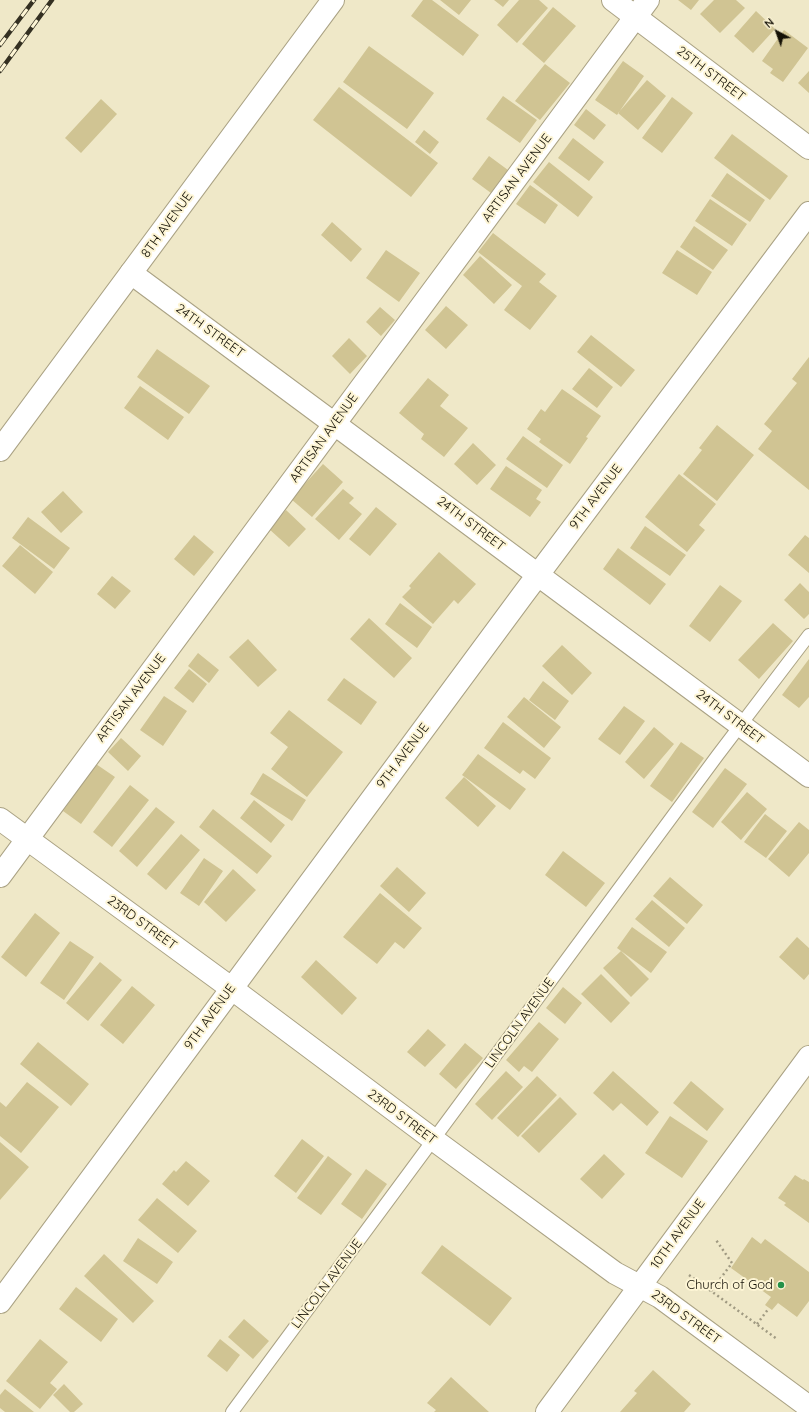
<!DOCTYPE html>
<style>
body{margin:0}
#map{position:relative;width:809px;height:1412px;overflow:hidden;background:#efe8c8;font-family:Quicksand,sans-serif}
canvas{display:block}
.north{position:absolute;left:757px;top:12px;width:40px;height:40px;-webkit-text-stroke:3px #fdf5d5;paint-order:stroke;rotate:319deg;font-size:11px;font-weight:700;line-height:16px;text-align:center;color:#141106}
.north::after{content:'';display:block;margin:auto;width:14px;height:18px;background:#141106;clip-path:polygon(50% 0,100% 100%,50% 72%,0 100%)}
</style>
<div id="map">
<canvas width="809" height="1412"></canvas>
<div class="north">N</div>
</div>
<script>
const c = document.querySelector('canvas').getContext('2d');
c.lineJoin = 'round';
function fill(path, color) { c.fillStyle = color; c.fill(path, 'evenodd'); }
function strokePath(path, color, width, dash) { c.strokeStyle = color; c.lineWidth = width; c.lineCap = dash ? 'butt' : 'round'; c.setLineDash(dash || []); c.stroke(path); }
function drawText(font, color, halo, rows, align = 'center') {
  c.font = font + ' Quicksand,sans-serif'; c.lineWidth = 4; c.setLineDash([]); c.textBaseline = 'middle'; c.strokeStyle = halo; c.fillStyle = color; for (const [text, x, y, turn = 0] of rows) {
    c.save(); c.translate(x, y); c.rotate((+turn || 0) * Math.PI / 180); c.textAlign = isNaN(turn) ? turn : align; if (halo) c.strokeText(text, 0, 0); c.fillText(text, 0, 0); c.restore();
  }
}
const building = new Path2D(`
 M423,0H432L479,35L463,56L411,16Z
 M440,0H471L459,15Z
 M494,0H509L503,7Z
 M519,0H539L548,8L517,43L497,25Z
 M678,0H699L691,10Z
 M714,0H736L745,8L720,33L700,14Z
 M553,7L576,26L544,63L522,44Z
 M756,11L775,29L753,53L734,36Z
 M784,30L808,48L783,82L770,73L773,69L762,61Z
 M369,46L434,93L407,129L343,82Z
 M623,61L644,76L617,115L595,100Z
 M545,64L570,83L540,120L515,101Z
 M809,71V93L798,83Z
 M647,80L666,96L638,130L618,113Z
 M339,87L438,163L411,197L313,120Z
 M503,96L537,120L520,143L486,119Z
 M672,97L693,113L662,153L642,138Z
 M101,99L117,114L81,153L65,138Z
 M586,109L606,125L594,140L574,125Z
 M424,130L439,142L430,154L415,142Z
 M732,134L788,176L770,200L714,158Z
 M573,138L604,162L589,181L558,158Z
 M489,156L508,170L491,193L472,179Z
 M549,162L593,197L578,217L533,182Z
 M727,173L765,200L750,222L711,196Z
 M530,185L558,205L545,224L516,204Z
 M710,199L747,224L732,246L695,221Z
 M332,222L362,249L351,262L321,235Z
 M694,226L728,250L713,270L680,247Z
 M493,233L546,274L539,282L557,296L530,330L504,310L522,286L478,252Z
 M386,250L420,273L399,302L366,278Z
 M677,250L712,272L697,295L662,273Z
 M480,256L512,285L494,304L463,275Z
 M446,306L468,325L446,349L425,330Z
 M380,307L395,320L381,336L366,322Z
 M591,335L635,370L621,387L577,352Z
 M349,338L367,356L350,374L332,356Z
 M157,349L210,386L189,414L137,377Z
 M809,357V490L758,449L772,431L764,424L797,383L792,379Z
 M589,368L613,387L597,408L572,389Z
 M428,378L449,395L440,406L468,428L444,457L421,439L424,434L399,413Z
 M140,386L184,417L168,440L124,408Z
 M562,389L601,416L586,437L588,438L570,464L539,442L541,439L527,429L541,409L545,412Z
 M717,425L754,455L717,501L683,474L702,450L699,448Z
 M523,436L563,465L547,488L506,459Z
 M473,443L496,465L477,485L454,464Z
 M323,464L343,482L312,517L291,499Z
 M506,466L542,490L536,499L541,502L530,517L490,489Z
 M679,474L716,504L699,525L705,530L687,552L645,517Z
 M343,489L354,498L349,503L362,514L339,540L315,519Z
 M63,491L83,512L61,533L41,512Z
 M376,507L397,524L370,556L349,539Z
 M286,510L306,529L289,547L269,529Z
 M28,517L70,548L54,569L12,538Z
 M645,526L686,555L670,576L630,548Z
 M194,535L214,552L194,576L174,559Z
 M805,535L809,538V573L788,555Z
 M20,545L53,572L35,594L2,566Z
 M618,548L666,584L650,605L603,569Z
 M439,552L476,584L458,604L454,600L433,624L402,597L411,588L409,586Z
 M112,576L131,591L115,609L97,594Z
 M800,583L809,592V614L804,619L784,600Z
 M720,585L742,601L710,642L689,626Z
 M400,603L432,627L417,648L385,624Z
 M369,618L412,658L394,678L350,639Z
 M773,623L793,641L759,679L738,660Z
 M248,639L277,670L258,687L229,657Z
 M562,645L592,673L572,695L542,666Z
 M198,653L219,670L209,683L188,666Z
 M809,659V697L799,708L782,695Z
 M189,669L207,684L193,703L174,688Z
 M344,678L377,702L361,725L327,700Z
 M543,681L569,701L555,720L529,700Z
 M164,696L187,711L163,746L140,730Z
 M524,697L561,727L544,748L507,717Z
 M624,706L645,721L620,755L598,739Z
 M289,710L343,752L307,797L271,769L288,747L270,733Z
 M503,722L551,758L535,779L523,770L520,774L484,748Z
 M654,727L674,744L644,779L625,762Z
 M121,738L141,756L128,771L108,752Z
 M681,742L704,758L672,802L650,786Z
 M478,754L526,789L510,810L462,775Z
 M96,764L115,777L81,824L63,811Z
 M725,768L747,784L713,828L692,812Z
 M263,773L306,800L292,821L250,794Z
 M464,777L496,806L478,827L445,798Z
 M130,785L149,800L112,847L93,832Z
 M747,792L767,809L741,840L721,822Z
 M254,800L285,825L271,843L240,818Z
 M156,807L175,822L137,867L119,851Z
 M213,809L272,856L257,874L199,827Z
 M765,814L787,831L766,858L744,842Z
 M799,822L809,830V853L789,877L768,859Z
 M181,834L200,850L166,890L147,874Z
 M563,851L605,883L586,907L545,875Z
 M204,858L223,871L199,906L180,893Z
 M397,867L426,893L409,912L380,886Z
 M233,869L256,890L226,922L204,902Z
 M670,877L703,905L687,924L653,896Z
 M380,893L422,928L404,949L395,942L377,964L343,937Z
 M652,900L685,928L669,947L635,919Z
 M35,913L60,933L26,977L1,957Z
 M632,927L667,952L651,973L617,948Z
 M797,937L809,948V974L804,980L779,957Z
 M70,941L94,957L64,1000L40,983Z
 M621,951L649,979L631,997L603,968Z
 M316,960L357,998L342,1015L301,977Z
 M100,962L122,980L88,1021L66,1003Z
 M601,974L630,1003L611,1023L581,994Z
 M132,986L155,1005L123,1044L100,1025Z
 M563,987L582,1003L565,1024L546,1008Z
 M539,1022L559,1039L532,1072L524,1066L519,1072L506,1060Z
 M428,1029L446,1045L425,1067L407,1052Z
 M38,1042L89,1084L71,1106L20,1064Z
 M465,1043L483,1058L456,1089L439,1074Z
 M506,1071L523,1087L492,1120L475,1104Z
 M613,1071L659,1112L647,1126L621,1103L613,1111L593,1093Z
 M537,1076L557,1095L518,1137L497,1118Z
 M691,1081L724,1109L707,1131L673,1103Z
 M27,1082L59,1107L21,1153L0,1136V1102L6,1107Z
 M560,1097L577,1114L539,1153L521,1136Z
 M670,1116L708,1141L682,1178L645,1153Z
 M302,1139L324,1156L296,1193L274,1176Z
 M0,1142L29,1167L0,1200Z
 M604,1154L625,1174L602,1199L580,1179Z
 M328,1156L352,1174L321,1215L297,1198Z
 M186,1161L210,1181L188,1206L162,1184L174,1170L176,1172Z
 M366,1169L387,1184L362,1219L341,1204Z
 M795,1175L803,1180L804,1179L809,1182V1223L784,1205L786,1203L778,1198Z
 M157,1198L197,1231L178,1253L138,1220Z
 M752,1237L761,1244L765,1239L809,1272V1301L797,1317L778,1303L772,1310L765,1305L771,1297L731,1268Z
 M138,1238L173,1262L157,1284L123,1261Z
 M442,1245L512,1298L490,1326L421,1273Z
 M104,1254L154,1301L133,1323L84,1276Z
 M76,1287L118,1319L101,1342L59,1309Z
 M244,1319L269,1341L253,1359L228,1337Z
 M40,1339L68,1362L50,1383L57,1389L40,1409L6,1381Z
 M220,1339L240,1355L227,1372L207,1356Z
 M653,1370L691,1404L684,1412H620L637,1393L634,1391Z
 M451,1377L489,1412H434L436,1410L427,1403Z
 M64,1384L83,1404L74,1412H70L53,1395Z
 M5,1389L34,1412H5L0,1408V1395Z`);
const path = new Path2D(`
 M689,1275L777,1339
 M711,1291L732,1263L716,1240
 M757,1324L769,1308`);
const service = new Path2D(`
 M232,1412L717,756L809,635`);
const minor = new Path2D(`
 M613,0L809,148
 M131,273L809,776
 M0,819L231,988L434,1140L615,1273L660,1297L809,1407
 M0,876L648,0
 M0,1302L522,596L809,213
 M547,1412L809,1057`);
const secondary = new Path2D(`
 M0,450L333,0`);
const rail = new Path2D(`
 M0,45L34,0
 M0,71L52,0`);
const markers = [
 [781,1285,4,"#249149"]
];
const streetNames = [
 ["25TH STREET",711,74,37],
 ["ARTISAN AVENUE",517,178,-53],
 ["8TH AVENUE",167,225,-54],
 ["24TH STREET",210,331,36],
 ["ARTISAN AVENUE",324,438,-54],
 ["9TH AVENUE",596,497,-53],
 ["24TH STREET",471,524,37],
 ["ARTISAN AVENUE",131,698,-53],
 ["24TH STREET",730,717,37],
 ["9TH AVENUE",403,756,-53],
 ["23RD STREET",142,923,36],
 ["9TH AVENUE",210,1017,-54],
 ["LINCOLN AVENUE",520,1023,-54],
 ["23RD STREET",402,1117,37],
 ["10TH AVENUE",678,1234,-54],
 ["LINCOLN AVENUE",327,1284,-53],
 ["23RD STREET",686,1317,36]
];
const poiNames = [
 ["Church of God",773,1285]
];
fill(building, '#d0c493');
strokePath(service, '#aaa284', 14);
strokePath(minor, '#aaa284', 24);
strokePath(secondary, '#aaa284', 24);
strokePath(path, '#a09a82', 2.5, [2, 3]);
strokePath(service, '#fff', 12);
strokePath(minor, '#fff', 22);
strokePath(secondary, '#fff', 22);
strokePath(rail, '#343022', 4.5);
strokePath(rail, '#fdf5d5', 3, [9]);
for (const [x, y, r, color] of markers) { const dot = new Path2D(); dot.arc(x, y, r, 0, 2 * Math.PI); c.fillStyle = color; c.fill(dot); strokePath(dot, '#fdf5d5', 1.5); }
drawText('13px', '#141106', '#fdf5d5', streetNames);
drawText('13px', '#141106', '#fdf5d5', poiNames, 'right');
</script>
